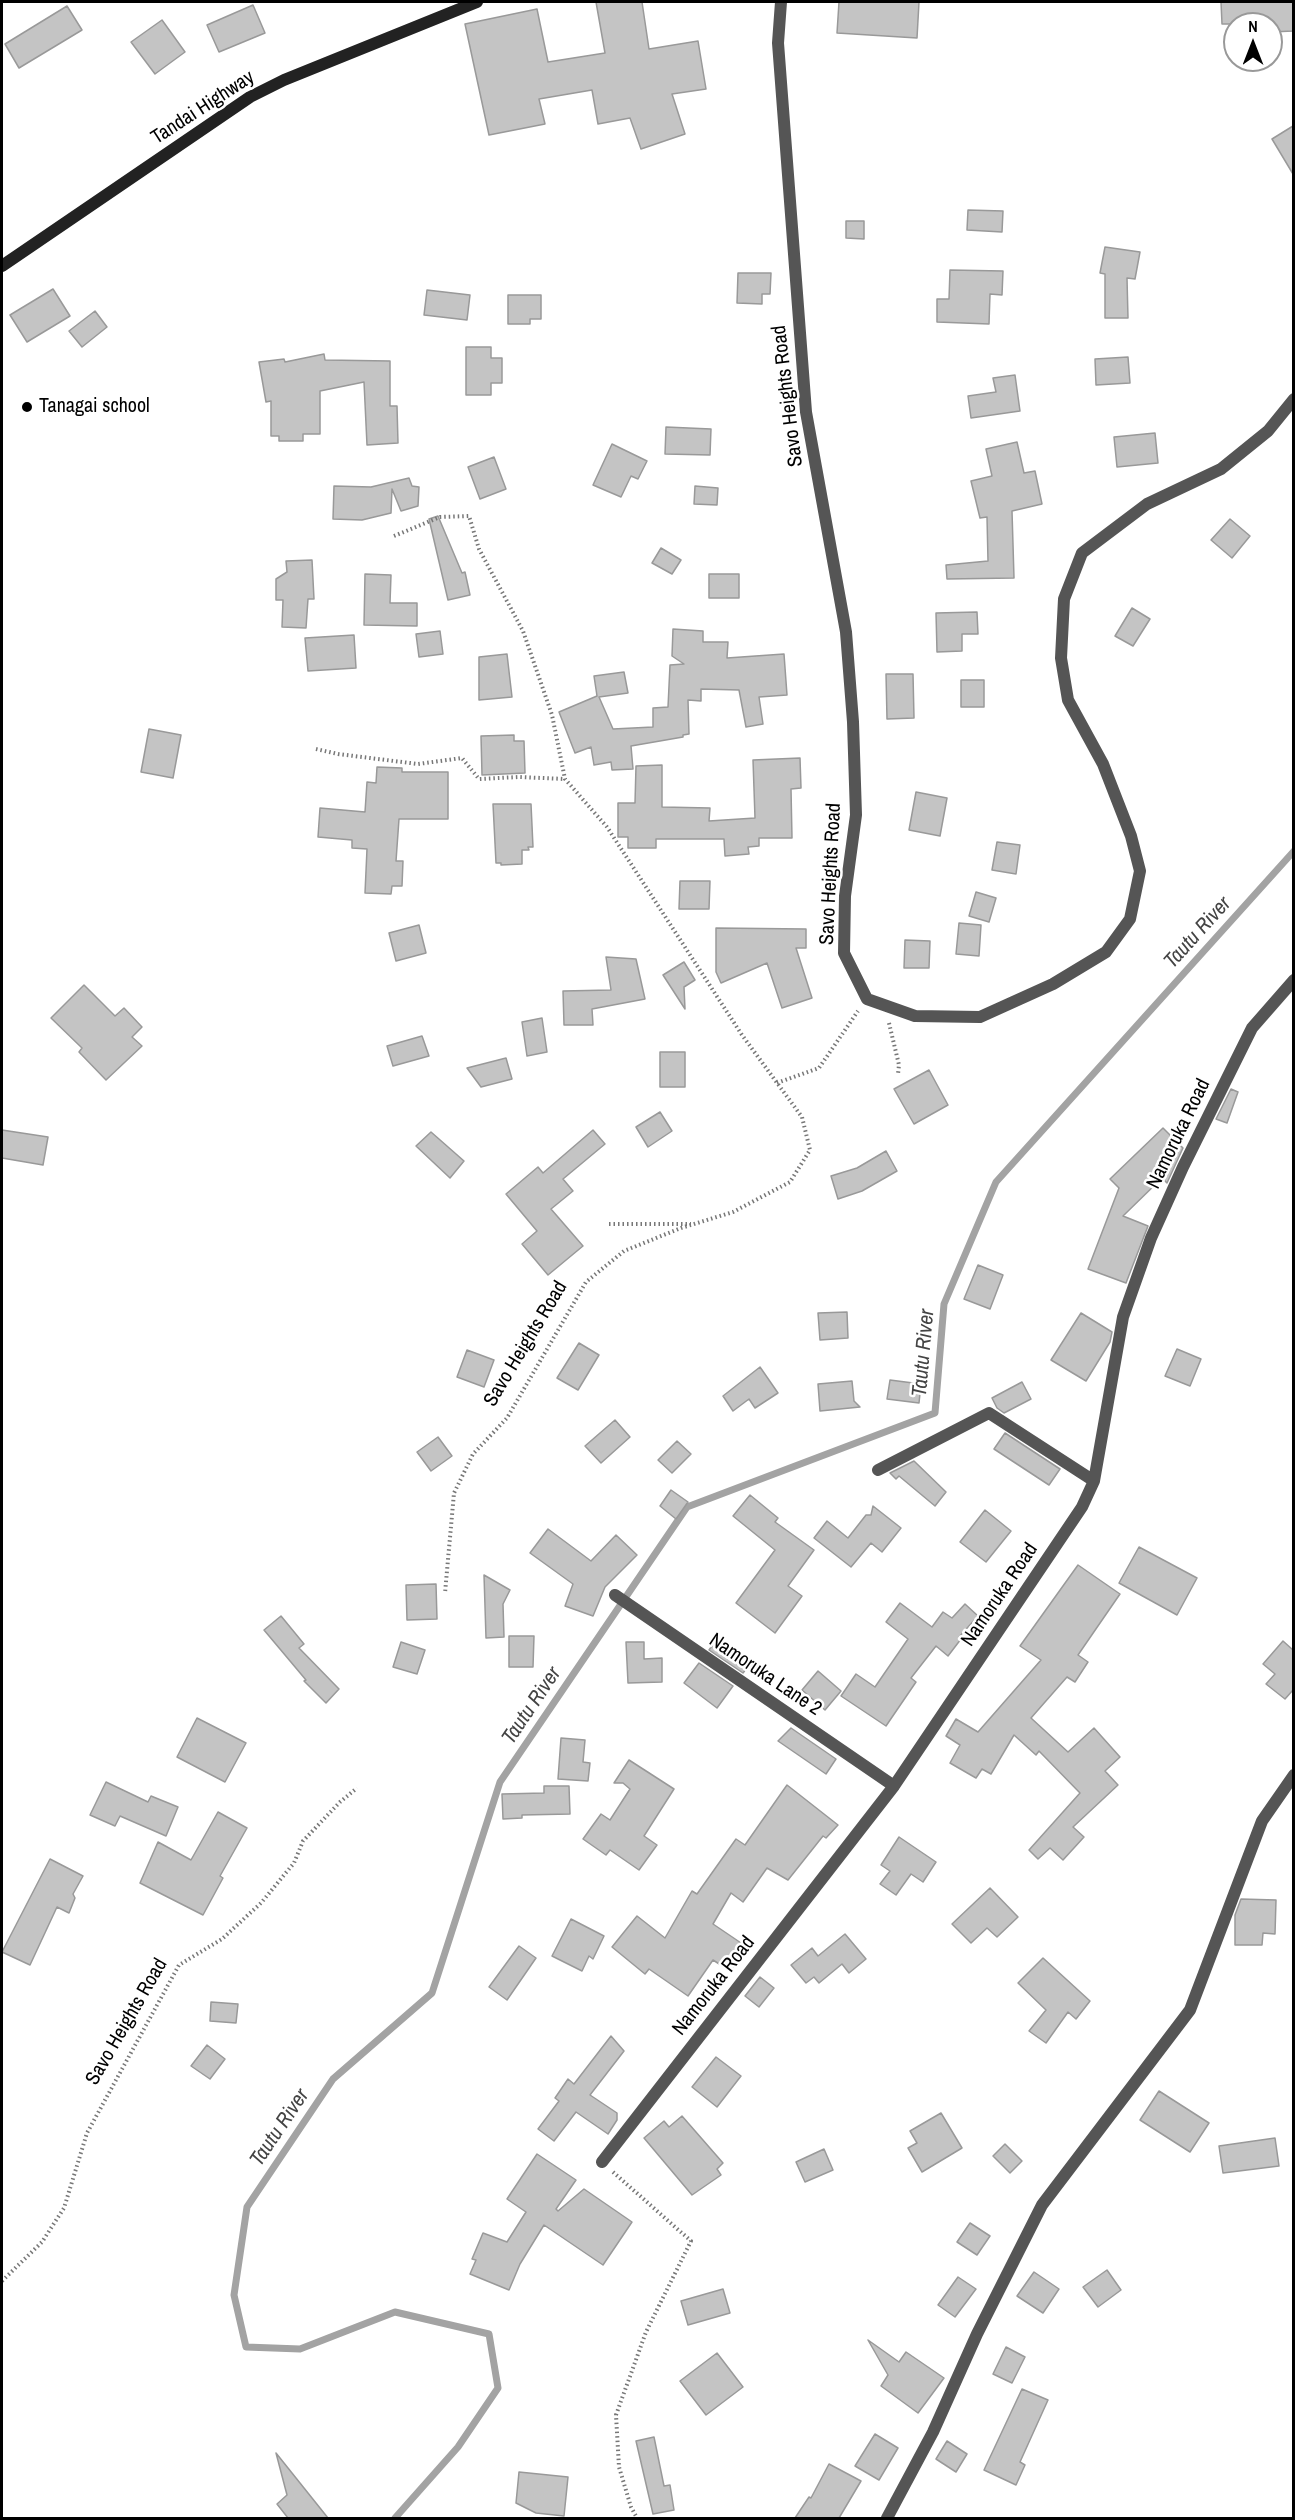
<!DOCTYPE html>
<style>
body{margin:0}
#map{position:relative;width:1295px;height:2520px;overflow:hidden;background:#fff;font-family:"Archivo Narrow",sans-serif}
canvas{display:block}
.frame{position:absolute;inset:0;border:3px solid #000;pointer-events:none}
.north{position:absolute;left:1223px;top:12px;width:60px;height:60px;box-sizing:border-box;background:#fff;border:2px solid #999;border-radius:50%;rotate:0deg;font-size:16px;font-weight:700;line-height:24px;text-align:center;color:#000}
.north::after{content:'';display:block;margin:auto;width:21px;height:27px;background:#000;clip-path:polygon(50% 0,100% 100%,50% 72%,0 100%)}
</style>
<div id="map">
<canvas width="1295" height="2520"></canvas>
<div class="frame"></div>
<div class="north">N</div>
</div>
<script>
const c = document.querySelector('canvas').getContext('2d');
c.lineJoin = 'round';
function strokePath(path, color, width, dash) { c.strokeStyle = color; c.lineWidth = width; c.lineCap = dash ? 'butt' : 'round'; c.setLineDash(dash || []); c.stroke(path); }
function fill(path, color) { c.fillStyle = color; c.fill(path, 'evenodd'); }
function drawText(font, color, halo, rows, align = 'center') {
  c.font = font + ' "Archivo Narrow",sans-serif'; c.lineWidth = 5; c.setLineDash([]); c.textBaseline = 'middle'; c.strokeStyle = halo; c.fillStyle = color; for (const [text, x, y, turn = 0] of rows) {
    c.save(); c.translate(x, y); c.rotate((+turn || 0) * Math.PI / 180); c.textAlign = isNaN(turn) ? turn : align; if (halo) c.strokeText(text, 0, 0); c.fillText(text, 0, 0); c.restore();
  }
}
const stream = new Path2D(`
 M395,2518L458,2447L498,2388L489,2334L395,2312L300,2349L246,2347L234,2295L247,2207L333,2079L432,1993L500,1782L687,1507L935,1413L944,1304L996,1182L1294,851`);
const building = new Path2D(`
 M596,2H642L649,49L698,41L706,89L672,94L685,134L641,149L630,118L598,124L592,90L539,99L545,124L489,135L465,24L537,9L548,62L605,53Z
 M839,2H919L917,38L837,33Z
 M1221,2H1293V31L1271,32V24H1222Z
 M253,5L265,33L219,52L207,25Z
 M67,6L82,30L19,68L5,44Z
 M162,20L185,52L155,74L131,42Z
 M1293,126V174L1272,139Z
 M968,210L1003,211L1002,232L967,230Z
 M846,221H864V239L846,238Z
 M1105,247L1140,252L1135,279L1127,278L1128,318H1105V274L1100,273Z
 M950,270L1003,271L1002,295L990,294L989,324L937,322V299H949Z
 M738,273H771L770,294H762V304L737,303Z
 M53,289L70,316L27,342L10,315Z
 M427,290L470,295L467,320L424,315Z
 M508,295H541V319H530V324H508Z
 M95,311L107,327L82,347L69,331Z
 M466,347H491V358H502V383H491V395H466Z
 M324,354L325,360L390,361V406H397L398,443L367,445L364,382L320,391V434H303V441H279V436H271V401L266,402L259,362L284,359L285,362Z
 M1128,357L1130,383L1096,385L1095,359Z
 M1015,375L1020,411L971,418L968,396L996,392L993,378Z
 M666,427L711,429L710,455L665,454Z
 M1155,433L1158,463L1117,467L1114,437Z
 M1017,442L1024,473L1035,471L1042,504L1012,511L1014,578L947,579L946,565L988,561L987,517L980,518L971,481L992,476L986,449Z
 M612,444L647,461L638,479L631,476L621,497L593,485Z
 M494,457L506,489L480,499L468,467Z
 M409,478L412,486L419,487L418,506L401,511L392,489L391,513L362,520L333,519L334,486L371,487Z
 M695,486L718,488L717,505L694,504Z
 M438,516L462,573L465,572L470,595L448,600L429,519Z
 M1230,519L1250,536L1232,558L1211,540Z
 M661,548L681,560L672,574L652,563Z
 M312,560L314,599H308L306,628L282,627L283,600H276V579L287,572L286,561Z
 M365,574L391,575L390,603H417V626L364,625Z
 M709,574H739V598H709Z
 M1132,608L1150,619L1133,646L1115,636Z
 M977,612L978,634H962V651L937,652L936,613Z
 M673,629L703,631V642H728L727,658L784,654L787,695L759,697L763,724L746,727L739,690L701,689V701L688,700L689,734L683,735V737L631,746L633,769L612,770L611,762L594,765L591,747L575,753L559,712L597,696L594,676L624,672L628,693L599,697L613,729L653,727V708L668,707L670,665L684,664L672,656Z
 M440,631L443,654L419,657L416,634Z
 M354,635L356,668L308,671L305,638Z
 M507,654L512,697L479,700V657Z
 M886,674H913L914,718L887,719Z
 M961,680H984V707H961Z
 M149,729L181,735L173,778L141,772Z
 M514,735V741H524L525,773L482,775L481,736Z
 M800,758L801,788L791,789L792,838H759V846L748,847L749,854L725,856L724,839H656V848H628V837H618V803H635L636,766L662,765V807L710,808L709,821L755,818L753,760Z
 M377,767L402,768V772H448V819H399L396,861H403L402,886H392L391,894L365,893L367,849L352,848V840L318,837L320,808L365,812L367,782L376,783Z
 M916,792L947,798L940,836L909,830Z
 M493,804H531L533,847H528L529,850H522V864L501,865V863H496Z
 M997,842L1020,845L1016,874L992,870Z
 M680,881H710L709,909H679Z
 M976,892L996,898L989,922L969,916Z
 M959,923L981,925L979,956L956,954Z
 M419,925L426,953L396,961L389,933Z
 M716,928L806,929V948H796L812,998L782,1008L767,963L721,983L716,972Z
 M905,940L930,941L929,968H904Z
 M606,957L636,959L645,999L592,1009L593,1025H564L563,991L611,990Z
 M684,962L695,980L684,987L685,1009L663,975Z
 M84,985L115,1016L124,1008L142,1027L132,1037L142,1046L106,1080L79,1052L82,1048L51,1018Z
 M542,1018L547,1052L527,1056L522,1022Z
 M422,1036L429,1056L393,1066L387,1046Z
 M660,1052H685V1087H660Z
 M506,1058L512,1079L481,1087L467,1068Z
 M929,1070L948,1105L914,1124L894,1089Z
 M1231,1089L1238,1092L1227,1123L1216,1119Z
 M660,1112L672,1131L648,1147L636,1127Z
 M1163,1128L1183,1148L1167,1183L1162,1178L1123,1216L1148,1226L1126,1283L1088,1269L1119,1188L1110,1179Z
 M2,1130L48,1137L43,1165L2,1158Z
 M593,1130L605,1144L563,1179L573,1191L551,1209L583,1246L548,1275L522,1244L537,1231L506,1194L538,1167L543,1173Z
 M431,1132L464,1161L450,1178L416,1146Z
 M886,1151L897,1171L862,1191L838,1199L831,1176L857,1168Z
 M978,1265L1003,1275L990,1309L964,1299Z
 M847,1312L848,1338L820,1340L818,1313Z
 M1081,1313L1112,1332L1110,1342L1086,1381L1051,1360Z
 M579,1343L599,1355L578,1390L557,1378Z
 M1177,1349L1201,1359L1190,1386L1165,1376Z
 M467,1350L494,1360L484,1387L457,1377Z
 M760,1367L778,1393L755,1408L749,1399L733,1411L723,1396Z
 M890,1380L921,1384L919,1403L887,1399Z
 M852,1381L854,1401L860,1407L820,1411L818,1384Z
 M1022,1382L1031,1399L1004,1413L997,1408L992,1398Z
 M615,1420L630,1437L601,1463L585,1446Z
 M1005,1433L1060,1469L1049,1485L994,1449Z
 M438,1437L452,1456L431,1471L417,1452Z
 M677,1441L691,1454L672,1473L658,1460Z
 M914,1461L946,1492L935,1506L899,1476L896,1479L890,1473Z
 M671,1490L688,1502L676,1519L660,1506Z
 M750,1495L778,1518L775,1522L814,1550L788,1586L802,1596L775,1633L736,1603L775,1550L733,1516Z
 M873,1506L901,1528L882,1552L871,1543L851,1567L814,1538L827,1521L848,1538L866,1515H871Z
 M985,1510L1011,1531L986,1562L960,1542Z
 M548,1529L591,1561L616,1535L637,1555L605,1587L593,1616L565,1606L573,1584L530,1553Z
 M1139,1547L1197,1578L1177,1615L1119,1583Z
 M1078,1565L1120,1594L1078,1655L1088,1662L1075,1682L1067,1677L1031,1718L1068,1752L1094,1728L1120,1757L1105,1771L1118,1785L1073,1827L1084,1837L1063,1860L1050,1848L1038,1859L1029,1850L1080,1793L1039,1751L1036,1755L1014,1735L991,1774L982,1769L976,1778L950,1763L960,1745L946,1736L956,1719L978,1732L1041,1660L1020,1646Z
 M484,1575L510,1590L503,1604L504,1637L486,1638Z
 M436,1584L437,1619L407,1620L406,1585Z
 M900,1603L932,1627L943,1612L952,1618L965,1604L978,1616L959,1637L961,1639L948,1656L936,1646L911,1678L916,1682L886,1726L841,1696L856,1674L875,1687L908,1639L886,1622Z
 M281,1616L304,1644L299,1648L339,1689L326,1703L304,1681L306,1680L264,1630Z
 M509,1636H534L533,1667H509Z
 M1283,1641L1293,1650V1690L1285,1699L1266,1684L1275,1674L1263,1664Z
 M401,1642L425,1650L417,1674L393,1667Z
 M626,1642H644V1659L662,1658V1682L628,1683Z
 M714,1643L747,1668L743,1673L709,1650Z
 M699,1663L733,1686L717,1708L684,1683Z
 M818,1671L841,1691L825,1710L802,1690Z
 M197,1718L246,1743L225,1782L177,1757Z
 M791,1728L836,1759L826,1774L778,1741Z
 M561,1738L585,1740L583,1762L590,1763L588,1781L558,1779Z
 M629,1760L674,1789L644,1836L657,1845L639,1870L610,1850L606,1855L583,1839L601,1814L610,1820L630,1789L623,1783H614Z
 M106,1782L148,1802L151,1796L178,1807L166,1836L120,1816L115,1826L90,1815Z
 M787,1785L838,1825L826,1838L823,1836L788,1880L767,1868L743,1902L731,1893L713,1924L747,1947L730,1971L713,1960L688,1996L649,1969L645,1974L612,1947L637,1916L665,1938L692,1891L697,1894L736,1839L745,1845Z
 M544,1786H569L570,1814L522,1815V1818L503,1819L502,1794L544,1793Z
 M218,1812L247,1828L220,1876L223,1878L203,1915L140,1883L158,1842L191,1860Z
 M899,1837L936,1862L923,1882L911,1874L896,1895L880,1884L890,1871L881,1865Z
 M50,1859L83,1876L73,1894L75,1898L69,1913L57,1907L30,1965L2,1952Z
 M990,1888L1018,1917L997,1937L987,1928L971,1943L952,1924Z
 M1241,1899L1276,1900L1275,1934L1263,1933L1262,1945H1235V1915Z
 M571,1919L604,1936L593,1959L589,1956L582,1971L552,1956Z
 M845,1934L866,1959L849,1973L842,1964L819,1983L814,1977L806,1983L791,1965L812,1948L818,1956Z
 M519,1946L536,1958L507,2000L489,1987Z
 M1043,1958L1090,2001L1076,2019L1068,2012L1046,2043L1029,2031L1046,2010L1018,1983Z
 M760,1977L774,1988L759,2007L745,1996Z
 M211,2002L238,2004L236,2023L210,2021Z
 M611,2036L624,2051L590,2095L617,2113V2120L608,2134L576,2112L554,2141L538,2129L559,2101L555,2098L568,2079L574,2084Z
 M207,2045L225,2059L210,2079L191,2066Z
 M716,2057L741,2076L717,2107L692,2087Z
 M1159,2091L1209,2123L1190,2152L1140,2120Z
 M941,2113L962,2148L922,2172L908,2148L917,2143L910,2131Z
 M682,2116L723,2163L717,2169L721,2175L692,2195L644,2138L664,2121L669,2127Z
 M1275,2138L1279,2166L1223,2173L1219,2146Z
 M1005,2144L1022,2161L1010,2173L993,2156Z
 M824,2149L833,2170L805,2182L796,2162Z
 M537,2154L576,2180L556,2209L558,2211L584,2189L632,2222L603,2265L544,2225L520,2264L509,2290L470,2274L476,2260L472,2259L483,2233L507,2242L526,2212L507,2199Z
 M970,2223L990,2236L977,2255L957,2242Z
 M1107,2270L1121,2290L1098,2307L1083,2287Z
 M1034,2272L1059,2289L1043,2313L1017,2296Z
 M958,2277L976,2289L955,2317L938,2305Z
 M723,2289L730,2313L688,2325L681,2301Z
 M868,2340L899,2362L906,2352L944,2378L918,2413L881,2386L888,2375Z
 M1006,2347L1025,2357L1012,2383L993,2374Z
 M717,2353L743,2387L706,2415L680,2381Z
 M1022,2389L1048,2400L1020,2462L1025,2465L1016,2485L984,2470Z
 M875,2434L898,2448L879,2480L855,2466Z
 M654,2437L664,2486L670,2485L674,2510L653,2514L636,2441Z
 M947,2441L967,2454L956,2472L936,2459Z
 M276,2453L328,2518H288L277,2504L287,2495Z
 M829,2464L861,2481L839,2518H795L809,2497L811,2498Z
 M519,2472L568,2477L564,2516L536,2513L516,2503Z`);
const path = new Path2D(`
 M394,536L440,517L469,516L479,549L523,631L552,715L565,779L607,827L742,1035L802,1117L810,1150L790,1182L733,1212L681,1228L624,1251L586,1282L507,1418L473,1454L454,1493L445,1593
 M316,749L338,754L418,764L462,758L479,779L519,777L565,779
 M889,1023L899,1065L898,1074
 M777,1083L819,1068L858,1011
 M609,1224H691
 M613,2172L691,2241L646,2332L616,2415L619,2467L631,2507L637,2518
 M2,2281L42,2242L64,2208L87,2133L179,1965L222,1939L261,1903L294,1863L303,1841L340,1802L357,1788`);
const street = new Path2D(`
 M781,2L778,43L806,412L846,632L853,722L856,815L845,896L844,953L867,999L915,1016L980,1017L1053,984L1106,952L1130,919L1140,871L1131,836L1103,764L1068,700L1061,658L1064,599L1082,553L1147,504L1221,469L1268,431L1294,399
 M878,1470L989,1413L1094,1481
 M615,1595L894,1786
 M602,2162L894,1786L1082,1507L1094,1481L1123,1317L1151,1238L1183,1167L1252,1028L1294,980
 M887,2518L933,2432L977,2334L1042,2205L1190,2010L1262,1821L1294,1775`);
const secondary = new Path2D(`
 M2,266L250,97L284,80L477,2`);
const markers = [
 [27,407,6,"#000"]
];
const streetNames = [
 ["Tandai Highway",203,108,-33],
 ["Savo Heights Road",788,396,-97],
 ["Savo Heights Road",831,874,-87],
 ["Namoruka Road",1179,1134,-64],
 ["Savo Heights Road",526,1344,-59],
 ["Namoruka Road",1000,1595,-56],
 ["Namoruka Lane 2",765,1675,34],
 ["Namoruka Road",714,1986,-52],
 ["Savo Heights Road",127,2022,-60]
];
const poiNames = [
 ["Tanagai school",39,407]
];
const waterNames = [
 ["Tautu River",1198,933,-48],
 ["Tautu River",924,1353,-85],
 ["Tautu River",532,1706,-56],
 ["Tautu River",280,2128,-56]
];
strokePath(stream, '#a3a3a3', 7);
fill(building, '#c4c4c4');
strokePath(building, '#999', 1.5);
strokePath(path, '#777', 4, [1.5, 3]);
strokePath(street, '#555', 12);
strokePath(secondary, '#222', 12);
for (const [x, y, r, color] of markers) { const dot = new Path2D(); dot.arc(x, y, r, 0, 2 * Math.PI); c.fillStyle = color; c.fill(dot); strokePath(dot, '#fff', 2); }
drawText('20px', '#000', '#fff', streetNames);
drawText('20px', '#000', '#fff', poiNames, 'left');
drawText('italic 21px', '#444', '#fff', waterNames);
</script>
